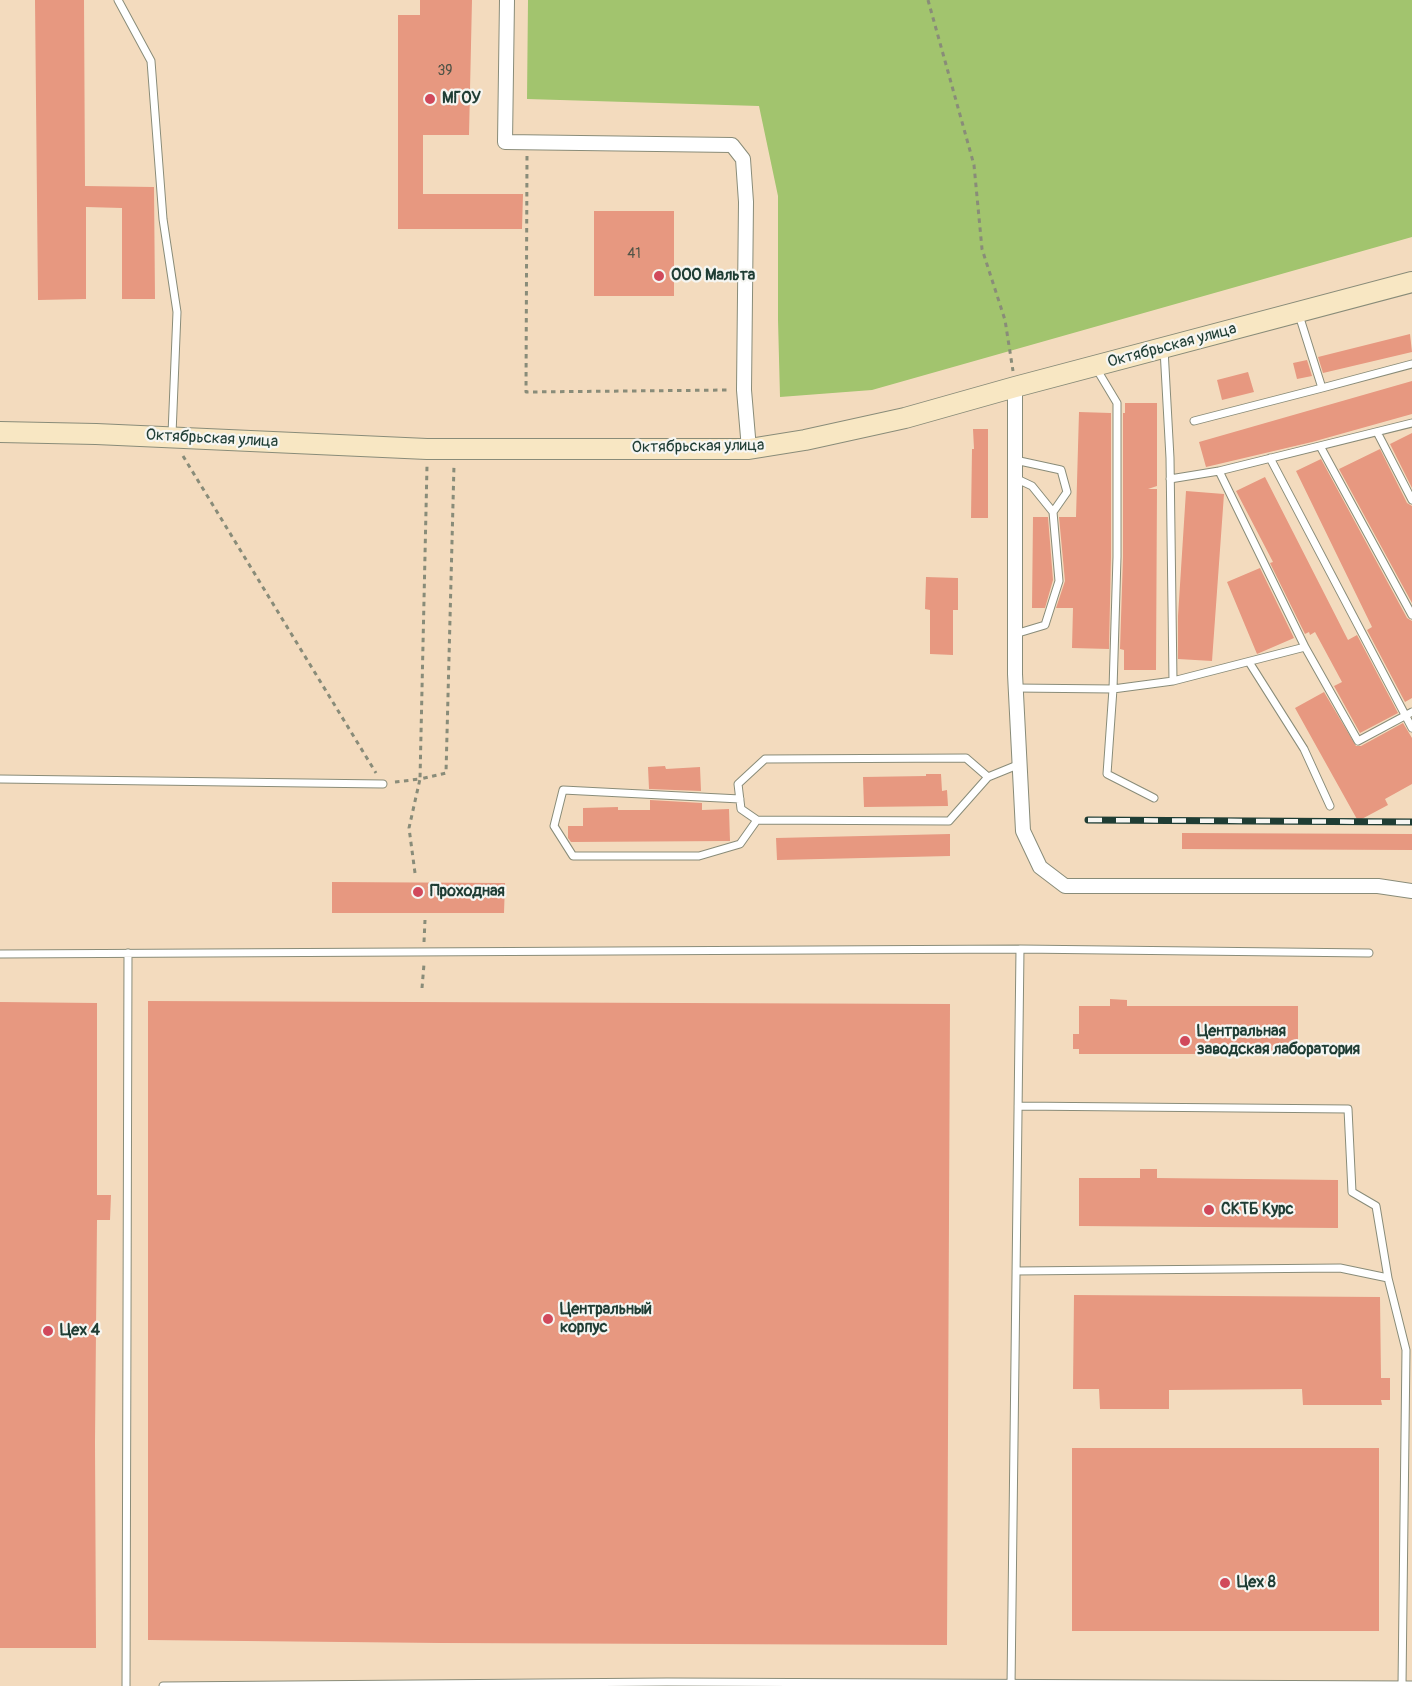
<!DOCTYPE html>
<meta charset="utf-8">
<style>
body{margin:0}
canvas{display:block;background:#f3dbbe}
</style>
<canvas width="1412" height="1686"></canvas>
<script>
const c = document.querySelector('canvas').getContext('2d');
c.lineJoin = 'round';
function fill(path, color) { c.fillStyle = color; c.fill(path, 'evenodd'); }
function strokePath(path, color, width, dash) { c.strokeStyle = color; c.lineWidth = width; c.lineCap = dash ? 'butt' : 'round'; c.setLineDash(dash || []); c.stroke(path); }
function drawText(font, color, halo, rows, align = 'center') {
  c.font = font + ' Pangolin,sans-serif'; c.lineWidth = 4.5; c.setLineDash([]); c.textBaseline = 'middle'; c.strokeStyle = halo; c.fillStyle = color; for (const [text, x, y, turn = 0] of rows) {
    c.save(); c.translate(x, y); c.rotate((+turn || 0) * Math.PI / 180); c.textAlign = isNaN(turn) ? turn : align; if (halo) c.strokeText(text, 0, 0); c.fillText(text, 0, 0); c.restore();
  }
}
const green = new Path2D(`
 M528,0H1412V237L872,390L780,397L778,320V196L759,106L527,99Z`);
const building = new Path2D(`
 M35,0H84L85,186L154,187L155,299H122V208L86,207V299L38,300Z
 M420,0H472L469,135H423V194H523L522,229H398V15H420Z
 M594,211H674V296H594Z
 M1410,334L1412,352L1323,373L1318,357Z
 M1307,360L1312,376L1297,379L1293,363Z
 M1248,372L1254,392L1222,400L1217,380Z
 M1412,381V414L1312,442L1206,467L1199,442Z
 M1125,403H1157V486L1148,489H1157L1156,670H1124V650L1120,649L1123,557V413H1125Z
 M1079,412L1111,413V557L1109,649L1072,648L1073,608H1056L1065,581L1059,517H1076Z
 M973,429H988V518H971L972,449H974Z
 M1412,433V488L1390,444Z
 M1380,449L1407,503L1412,506V603L1339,469Z
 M1321,459L1407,618L1412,621V698L1405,702L1367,630L1372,627L1296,471Z
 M1265,477L1348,640L1357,635L1398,713L1360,733L1334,686L1342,682L1315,632L1310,635L1309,632L1305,634L1270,563L1273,562L1236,491Z
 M1186,491L1224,494L1212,661L1178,659V616Z
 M1033,517H1048L1053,580L1045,608H1032Z
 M1260,568L1294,638L1257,654L1227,582Z
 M926,577L958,578V610H953V655L930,654V610L925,609Z
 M1324,692L1356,746H1361L1403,723L1412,738V784L1385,799L1388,805L1358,821L1295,708Z
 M665,766L666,769L700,767L701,791L649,789L648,767Z
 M926,774H941L942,791L947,790L948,806L864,807L863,777L926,776Z
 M650,800L702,803V810L729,809L730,841L571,842L568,838V826H583V808L618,807V810H650Z
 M1182,833L1412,834V850L1182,849Z
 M950,834V856L777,860L776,838Z
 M332,882L505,883L504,913H332Z
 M1110,999L1127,1000V1006H1298V1054H1079V1049H1073V1034H1079V1006H1110Z
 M148,1001L950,1004L947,1645L441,1643L148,1640Z
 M0,1002L97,1003V1195H111L110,1220H97L95,1442L96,1648H0Z
 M1140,1169H1157V1178L1338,1180V1228L1079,1226V1178H1140Z
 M1074,1295L1380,1297L1381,1378H1390V1400H1381L1382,1405H1303L1302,1389L1169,1390V1409H1100L1099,1389H1073Z
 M1072,1448H1379V1631H1072Z`);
const path = new Path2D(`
 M928,0L974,165L982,249L1005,320L1013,371
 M527,156L526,392L730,390
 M183,456L376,773
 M395,782L420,779L427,466
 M415,873L409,828L420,779L446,773L454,465
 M424,942L425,920
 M422,988L424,964`);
const service = new Path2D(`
 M118,0L151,61L163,219L177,312L172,434
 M1322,388L1412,364
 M1194,421L1322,388L1299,315
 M1377,432L1412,500
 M1320,446L1412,615
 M1270,458L1412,728
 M1015,460L1061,470L1067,492L1053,512
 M1219,471L1412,423
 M1170,479L1219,471L1305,647L1173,681
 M1015,634L1045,625L1059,581L1053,512L1032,486L1015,478
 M1305,647L1358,741L1412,712
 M1249,662L1304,749L1330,806
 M1015,688L1113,689L1117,557V403L1096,368
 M0,779L383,784
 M1154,798L1107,774L1113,689L1173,681L1170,458L1164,349
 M740,799L563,790L554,826L573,856H699L740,844L757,820L949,821L988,777L1020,764
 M757,820L741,809L738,784L765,759L966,758L988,777
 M1020,949L1369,953
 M0,954L1020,949L1011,1686
 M1018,1106L1348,1109L1352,1192L1376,1206L1388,1278
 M1016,1271L1340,1268L1388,1278L1406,1350L1402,1685
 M126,1686L128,953
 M163,1686L667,1682L1412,1685`);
const minor = new Path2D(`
 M507,0L505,142L732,145L743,159L746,202L744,390L749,449
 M1015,387V674L1023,831L1040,867L1065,886H1378L1412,891`);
const secondary = new Path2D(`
 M0,432L96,434L427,449H749L805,440L905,418L1015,387L1412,282`);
const rail = new Path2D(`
 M1088,820L1412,822`);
const markers = [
 [430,99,6,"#d1495b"],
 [659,276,6,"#d1495b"],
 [418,892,6,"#d1495b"],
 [1185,1041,6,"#d1495b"],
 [1209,1210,6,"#d1495b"],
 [548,1319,6,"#d1495b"],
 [48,1331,6,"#d1495b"],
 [1225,1583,6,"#d1495b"]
];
const numberNames = [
 ["39",445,71],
 ["41",634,254]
];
const poiNames = [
 ["МГОУ",442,99],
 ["ООО Мальта",671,276],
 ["Проходная",430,892],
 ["Центральная",1197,1032],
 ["заводская лаборатория",1197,1050],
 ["СКТБ Курс",1221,1210],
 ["Центральный",560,1310],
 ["корпус",560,1328],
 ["Цех 4",60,1331],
 ["Цех 8",1237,1583]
];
const streetNames = [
 ["Октябрьская улица",1172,346,-15],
 ["Октябрьская улица",212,439,3],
 ["Октябрьская улица",698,447,-1]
];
fill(green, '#a2c46e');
fill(building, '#e79880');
strokePath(service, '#898c79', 9);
strokePath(minor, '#898c79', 16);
strokePath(secondary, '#898c79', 22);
strokePath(path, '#898c79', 3, [4.5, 4.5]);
strokePath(service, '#fff', 7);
strokePath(minor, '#fff', 14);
strokePath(secondary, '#f8e7c3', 20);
strokePath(rail, '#1f3d34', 7);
strokePath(rail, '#f6f6f2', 4.5, [14]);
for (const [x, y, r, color] of markers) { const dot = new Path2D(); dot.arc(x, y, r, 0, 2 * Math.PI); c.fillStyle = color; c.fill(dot); strokePath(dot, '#f6f6f2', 2); }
drawText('14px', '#515447', null, numberNames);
drawText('bold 16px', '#1f3d34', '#f6f6f2', poiNames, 'left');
drawText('16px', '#1f3d34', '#f6f6f2', streetNames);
</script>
